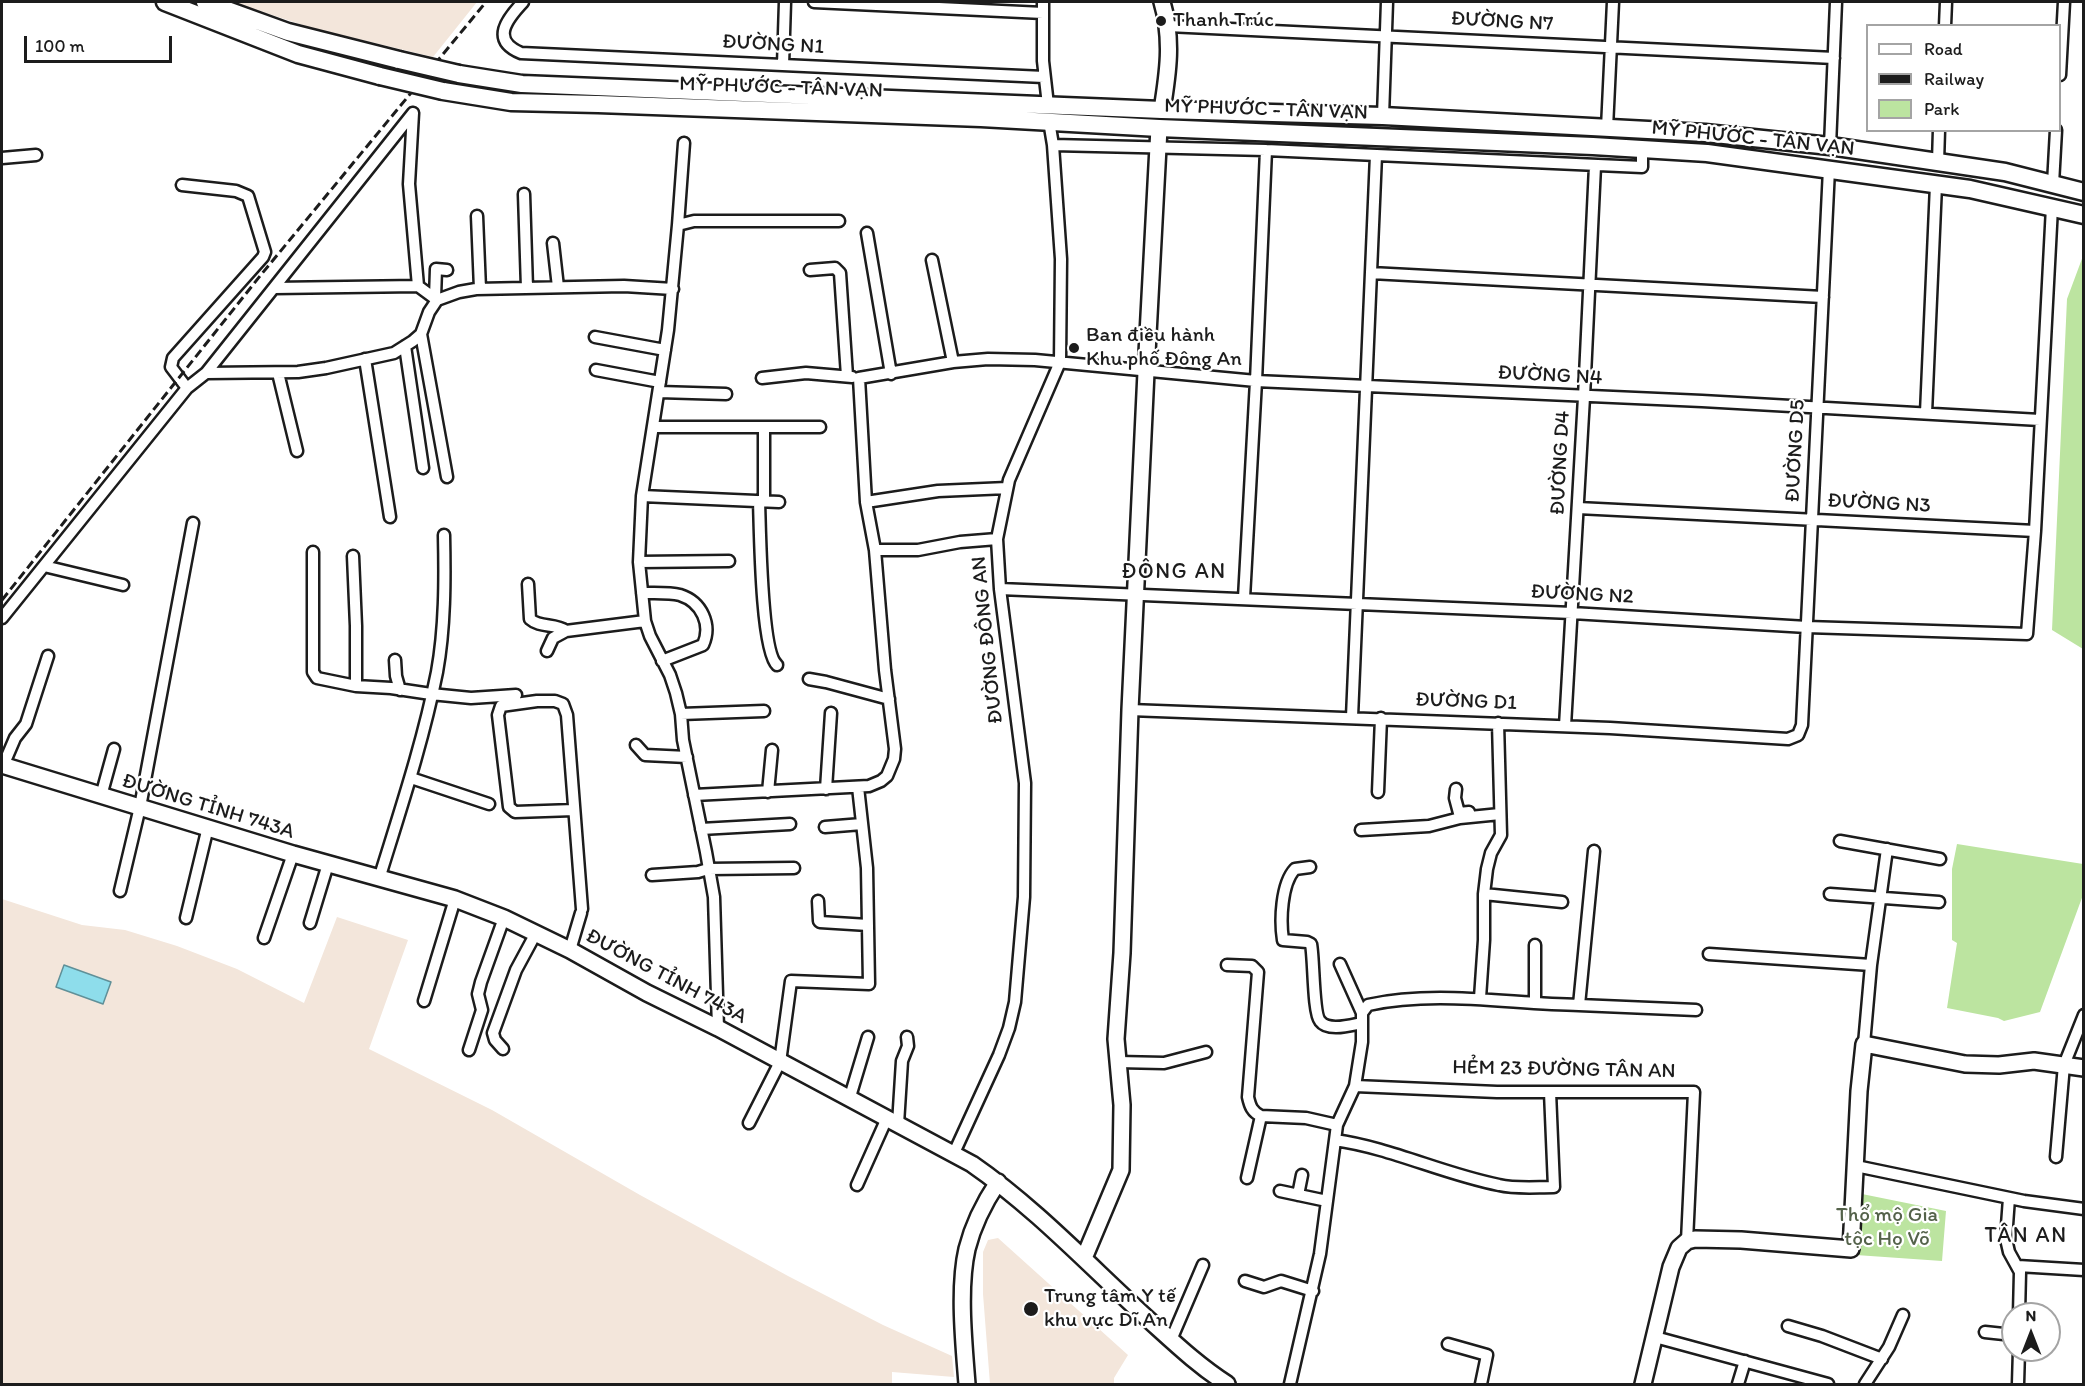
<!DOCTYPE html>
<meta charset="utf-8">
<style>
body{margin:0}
#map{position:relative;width:2085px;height:1386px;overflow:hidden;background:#fff;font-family:Itim,sans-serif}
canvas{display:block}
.frame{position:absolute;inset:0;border:3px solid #1c1c1c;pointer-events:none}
.legend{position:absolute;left:1866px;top:24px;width:195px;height:108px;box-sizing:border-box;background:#fff;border:2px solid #a4a4a4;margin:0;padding:8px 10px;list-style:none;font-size:18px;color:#1c1c1c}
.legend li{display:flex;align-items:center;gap:12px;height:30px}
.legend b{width:30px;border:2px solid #a4a4a4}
.north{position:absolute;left:2001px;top:1302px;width:60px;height:60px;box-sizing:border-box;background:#fff;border:2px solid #a4a4a4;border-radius:50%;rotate:0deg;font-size:16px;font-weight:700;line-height:24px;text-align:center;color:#1c1c1c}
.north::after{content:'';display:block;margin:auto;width:21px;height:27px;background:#1c1c1c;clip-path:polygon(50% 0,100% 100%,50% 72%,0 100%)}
.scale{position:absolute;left:24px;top:36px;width:148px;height:27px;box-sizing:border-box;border:3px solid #1c1c1c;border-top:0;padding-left:8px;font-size:18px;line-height:21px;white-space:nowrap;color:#1c1c1c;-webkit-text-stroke:4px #fff;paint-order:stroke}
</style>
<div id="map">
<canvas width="2085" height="1386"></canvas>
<div class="frame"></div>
<ul class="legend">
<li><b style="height:8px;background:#fff"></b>Road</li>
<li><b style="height:8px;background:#1c1c1c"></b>Railway</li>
<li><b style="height:16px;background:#bce4a0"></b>Park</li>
</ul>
<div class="north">N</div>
<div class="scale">100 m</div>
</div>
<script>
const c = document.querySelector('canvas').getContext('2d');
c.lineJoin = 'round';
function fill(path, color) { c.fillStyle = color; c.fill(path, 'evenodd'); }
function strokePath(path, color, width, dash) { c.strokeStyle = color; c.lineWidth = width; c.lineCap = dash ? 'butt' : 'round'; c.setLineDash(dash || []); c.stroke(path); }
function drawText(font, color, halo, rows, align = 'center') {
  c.font = font + ' Itim,sans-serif'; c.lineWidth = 4.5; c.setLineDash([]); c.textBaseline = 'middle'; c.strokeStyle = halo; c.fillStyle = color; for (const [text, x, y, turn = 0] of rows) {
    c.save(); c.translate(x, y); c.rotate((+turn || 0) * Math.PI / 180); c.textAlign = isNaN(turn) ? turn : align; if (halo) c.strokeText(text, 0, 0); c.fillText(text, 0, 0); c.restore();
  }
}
const built = new Path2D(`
 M232,2H477L433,57L312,28Z
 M2,899L82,925L125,930L177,946L237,969L304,1003L337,917L408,940L369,1049L492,1110L640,1195L788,1276L883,1325L952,1356L954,1377L892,1372V1384H2Z
 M998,1238L1128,1355L1114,1378V1384H990L983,1294V1252L988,1240Z`);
const green = new Path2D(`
 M2083,256L2084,649H2083L2052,630L2067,299Z
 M1957,844L2083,864V895L2040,1012L2004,1021L1998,1018L1947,1008L1957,943L1952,940V869Z
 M1862,1194L1946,1211L1942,1261L1856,1255Z`);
const water = new Path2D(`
 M64,965L111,982L103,1004L56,987Z`);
const street = new Path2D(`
 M523,2C507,19 490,40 521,53L1044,77
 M814,2L1043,13
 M1043,2V61L1048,105
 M1168,26L1834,58
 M1945,26L1946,2
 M783,65L785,2
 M2060,75L2064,2
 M413,113L206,373L298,372L326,368L394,353L413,341L421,334L429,312L437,300L459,292L476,289L624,286L673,289
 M413,113L409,184L418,286
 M1383,116L1387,2
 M1607,128L1613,2
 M1053,145L1266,150L1642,167V149
 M1830,146L1836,2
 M2,158L36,155
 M1938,162L1939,130
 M2053,184L2056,130
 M182,185L236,191L248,196L265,252L263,257L173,358L171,367L187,388
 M524,194L527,288
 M477,216L480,289
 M678,225L684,143
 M867,233L891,374
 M553,243L558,287
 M932,260L953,362
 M810,270L835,268L840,273L847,376
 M1371,273L1823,297
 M274,288L418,286L437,300
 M435,298L436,269L447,270
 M421,334L447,477
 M595,337L665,350
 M405,346L423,468
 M365,359L390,517
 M596,370L660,382
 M278,373L297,451
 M762,378L806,373L852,377
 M659,392L726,394
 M1926,413L1936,185
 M653,427H820
 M642,496L779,502
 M759,501C760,528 761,651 777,665
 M764,501V428
 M866,502L938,491L1007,488
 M1578,508L2035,531
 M875,550H918L960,542L997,539
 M313,552V672L317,678L356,686L391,688L431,694L471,698L516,695
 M353,556L356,626V686
 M639,562L729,561
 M44,566L123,585
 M528,584L530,619C540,628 555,623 566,631
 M1000,589L1572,613L1807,627L2027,634L2035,531L2052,207
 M642,593C653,593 669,592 680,595C702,602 712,625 703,645L662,661
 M1244,598L1256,381L1266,150
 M2,618L187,388L206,373
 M547,651L553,638L566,631L645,621
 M395,660L396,676L400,690
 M809,679L826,682L889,699
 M1130,710L1610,728L1788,739L1798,735L1802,725L1829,169
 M681,714L764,711
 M1352,717L1376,155
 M1565,726L1584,397L1595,166
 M636,745L645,755L687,757
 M3,766L15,738L26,724L48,656
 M411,778L489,804
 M826,789L831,713
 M1456,789L1455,798L1459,813L1469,812
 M768,792L772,750
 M1378,792L1381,718
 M694,795L869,786L881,781L887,776L894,759L895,749L885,670L875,550L866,502L859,378L953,362L988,359L1035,360L1256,381L1702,401L2040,420
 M101,796L114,749
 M574,810L515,812L509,807L498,715L501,706L537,701H555L563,704L567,715L582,909
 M825,827L862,824
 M701,829L790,824
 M1361,830L1429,826L1460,818L1500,814
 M1840,841L1940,859
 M1310,867L1295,869C1281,884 1280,921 1283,940L1307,942L1311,944C1314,959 1313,1013 1320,1021C1328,1032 1351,1025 1362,1023
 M652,875L698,872L708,869L794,868
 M379,879C400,811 423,742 437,672C445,628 445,580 444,535
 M120,891L140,807L193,523
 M1484,894L1487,869L1491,853L1501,835L1498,723
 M1830,894L1939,902
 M818,901L819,921L820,922L868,925
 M186,918L208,827
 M310,923L328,864
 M264,938L293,854
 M570,950L581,913
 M1709,954L1871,965
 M1340,964L1362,1013
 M1227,965L1252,966L1258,972L1248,1097C1250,1106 1252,1112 1261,1116L1306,1118L1337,1125L1320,1254L1290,1384
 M1480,998L1484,940V894L1562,902
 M424,1001L455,899
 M1535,1003V945
 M1579,1005L1696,1010
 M718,1028L714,897L706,852L683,740L681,714L676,693L670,675L650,636L645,621L639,562L642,496L668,330L678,225L694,221H839
 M1864,1044L1871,965L1887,849
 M503,1049L495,1040L493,1033L516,970L536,933
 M469,1050L482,1010L478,994L481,982L504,918
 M1118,1062L1164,1063L1206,1052
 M1355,1086L1497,1092H1694L1687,1241
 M849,1100L868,1037
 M749,1123L780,1062L791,981L869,984L867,868L858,787
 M898,1124L902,1061L908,1046L907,1037
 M1337,1125L1355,1086L1362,1042V1013L1368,1005C1437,990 1509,1004 1579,1005L1594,851
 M1335,1140C1391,1148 1443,1174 1499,1185C1516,1189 1535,1187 1554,1187L1550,1092
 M954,1153L999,1055L1009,1028L1015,1002L1024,897L1025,783L1000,589L997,539L1009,480L1060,362L1061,259L1053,145L1049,121
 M2056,1157L2064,1065L2084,1015
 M1856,1166L2024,1201L2084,1209
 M1247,1178L1261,1116
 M857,1185L887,1118
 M1280,1191L1327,1201
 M1298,1195L1302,1175
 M2009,1198L2006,1239L2009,1252L2020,1272L2019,1314
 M2018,1266L2084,1270
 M1245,1281L1264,1287L1281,1281L1313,1291
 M1788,1326L1822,1336L1882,1359
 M1985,1332L2013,1335
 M1655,1337L1828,1384
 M1171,1340L1203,1265
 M1448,1344L1487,1355L1481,1384
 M1738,1384L1745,1361
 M1865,1384L1889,1347L1903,1315
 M2018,1384L2019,1350`);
const secondary = new Path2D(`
 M1162,110C1168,73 1173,39 1162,2
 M2,765L293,854L455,899L504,918L570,950L647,993L718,1028L972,1164C1040,1211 1097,1274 1159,1329C1181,1349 1202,1368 1227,1384
 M1084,1258L1121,1170L1122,1105L1116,1039L1122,953L1130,710L1146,372L1159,128
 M967,1384C964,1345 958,1288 967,1249C973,1225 984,1203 998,1182
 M1643,1384L1671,1267L1679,1248L1687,1241L1695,1239L1741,1240L1851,1249L1859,1091L1864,1044L1965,1064L1999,1065L2034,1061L2084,1068`);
const primary = new Path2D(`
 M165,2L298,54L380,76
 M205,2L288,32L399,60
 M459,74L522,84L1162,110L1383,116L1705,133L1830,146L2005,172L2084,192
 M443,91L511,102L598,104L981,118L1159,128L1593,146L1707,153L1970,189L2084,215`);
const rail = new Path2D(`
 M2,600L260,276L486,2`);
const primaryBridge = new Path2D(`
 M399,60L459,74
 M380,76L443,91`);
const markers = [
 [1161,21,6,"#1c1c1c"],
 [1074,348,6,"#1c1c1c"],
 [1031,1309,8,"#1c1c1c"]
];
const poiNames = [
 ["Thanh Trúc",1173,21],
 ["Ban điều hành",1086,336],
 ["Khu phố Đông An",1086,360],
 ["Trung tâm Y tế",1044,1297],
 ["khu vực Dĩ An",1044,1321]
];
const streetNames = [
 ["ĐƯỜNG N7",1502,22,3],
 ["ĐƯỜNG N1",773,45,3],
 ["MỸ PHƯỚC - TÂN VẠN",781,88,2],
 ["MỸ PHƯỚC - TÂN VẠN",1266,110,2],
 ["MỸ PHƯỚC - TÂN VẠN",1753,139,6],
 ["ĐƯỜNG N4",1550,376,3],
 ["ĐƯỜNG D5",1796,451,-87],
 ["ĐƯỜNG D4",1561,463,-87],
 ["ĐƯỜNG N3",1879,504,3],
 ["ĐƯỜNG N2",1582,595,3],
 ["ĐƯỜNG ĐÔNG AN",988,640,-96],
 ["ĐƯỜNG D1",1466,702,2],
 ["ĐƯỜNG TỈNH 743A",208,807,17],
 ["ĐƯỜNG TỈNH 743A",666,977,28],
 ["HẺM 23 ĐƯỜNG TÂN AN",1564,1070,1]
];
const parkNames = [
 ["Thổ mộ Gia",1887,1216],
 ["tộc Họ Võ",1887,1240]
];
const neighbourhoodNames = [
 ["ĐÔNG AN",1174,572],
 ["TÂN AN",2026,1236]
];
fill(built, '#f3e6db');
fill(green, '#bce4a0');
fill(water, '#8eddeb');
strokePath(water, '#609098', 1.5);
strokePath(street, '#1c1c1c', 15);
strokePath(secondary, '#1c1c1c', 20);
strokePath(primary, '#1c1c1c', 21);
strokePath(street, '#fff', 10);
strokePath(secondary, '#fff', 15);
strokePath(primary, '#fff', 16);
strokePath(rail, '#1c1c1c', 3, [9, 4.5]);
strokePath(primaryBridge, '#1c1c1c', 21, []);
strokePath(primaryBridge, '#fff', 16);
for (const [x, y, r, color] of markers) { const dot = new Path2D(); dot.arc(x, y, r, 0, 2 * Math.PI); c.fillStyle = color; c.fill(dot); strokePath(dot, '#fff', 2); }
drawText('21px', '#1c1c1c', '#fff', poiNames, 'left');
drawText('21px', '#1c1c1c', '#fff', streetNames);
drawText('21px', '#54624a', '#fff', parkNames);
c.letterSpacing = '1.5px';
drawText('22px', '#1c1c1c', '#fff', neighbourhoodNames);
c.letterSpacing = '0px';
</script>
